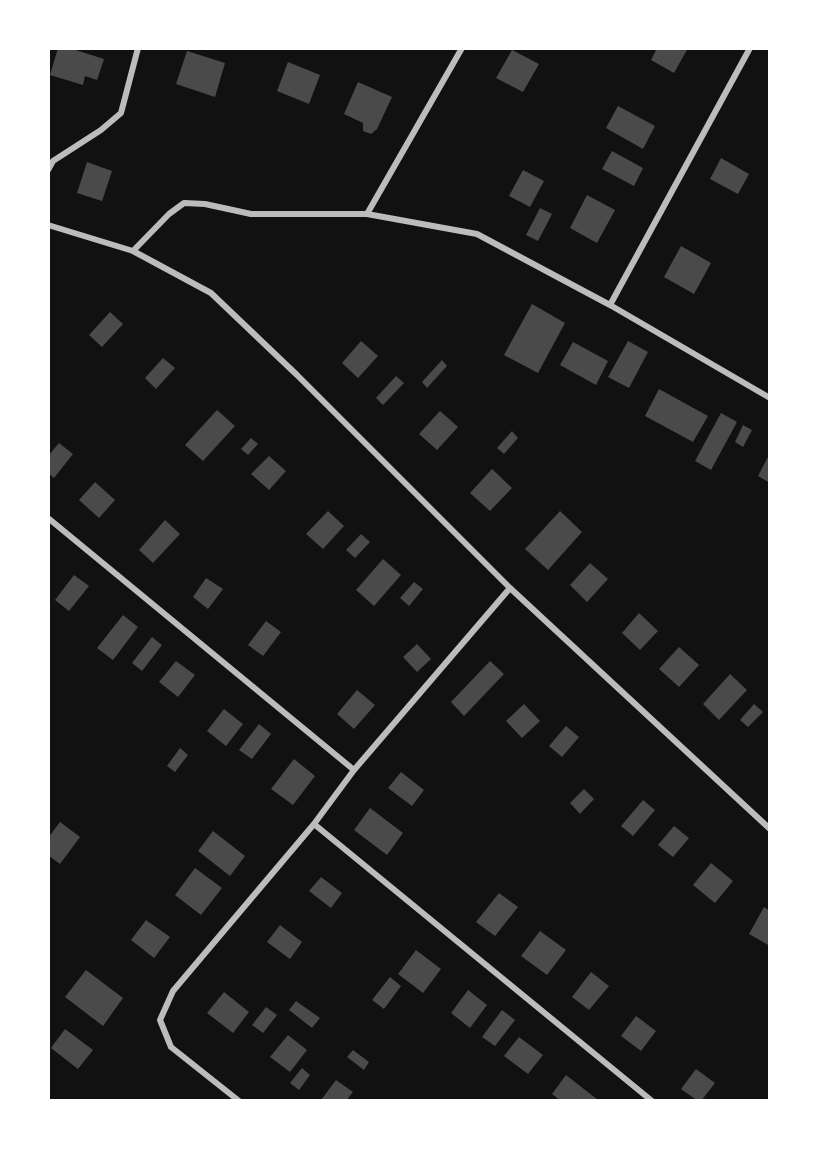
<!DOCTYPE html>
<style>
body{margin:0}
#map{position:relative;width:818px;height:1149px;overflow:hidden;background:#111;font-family:Rubik,sans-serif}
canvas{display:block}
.frame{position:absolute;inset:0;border:50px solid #fff;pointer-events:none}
</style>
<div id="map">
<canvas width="818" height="1149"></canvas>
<div class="frame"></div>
</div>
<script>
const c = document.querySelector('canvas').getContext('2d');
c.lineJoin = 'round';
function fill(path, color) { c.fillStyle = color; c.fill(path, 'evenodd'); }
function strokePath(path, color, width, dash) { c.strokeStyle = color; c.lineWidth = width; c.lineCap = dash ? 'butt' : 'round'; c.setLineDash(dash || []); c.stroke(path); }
const building = new Path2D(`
 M58,48H69L104,59L97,80L85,76L83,85L50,75Z
 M657,48H688L674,73L651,60Z
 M512,50L539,64L523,92L496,78Z
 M187,51L225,63L215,97L176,84Z
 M288,62L320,75L309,104L277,91Z
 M358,82L392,97L377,129L371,134L363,131V123L344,114Z
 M618,106L655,126L643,149L606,128Z
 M612,151L643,168L634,186L602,169Z
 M721,158L749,174L738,194L710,179Z
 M87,162L112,171L102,201L77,193Z
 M523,170L544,181L530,207L509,196Z
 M587,195L615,210L597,243L570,228Z
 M540,208L552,214L538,241L526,235Z
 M681,246L711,263L694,294L664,277Z
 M532,304L565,323L538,373L504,355Z
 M110,312L123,324L102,347L89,335Z
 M361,341L378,356L358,378L342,363Z
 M628,341L648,352L629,388L608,377Z
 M573,342L608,361L596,385L560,365Z
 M163,358L175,368L156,389L145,378Z
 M442,360L447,366L427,388L422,382Z
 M396,376L404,383L383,405L376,398Z
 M659,389L708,416L693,442L645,416Z
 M217,410L235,426L203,461L185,445Z
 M440,411L458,427L437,450L419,434Z
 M721,413L737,422L711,470L695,461Z
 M743,425L752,430L743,447L735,442Z
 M512,431L518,438L504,454L497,448Z
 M251,438L258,444L248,455L241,449Z
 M59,443L73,454L54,478L48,473V456Z
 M770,453V483L758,476Z
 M269,456L286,471L269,490L251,474Z
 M492,469L512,488L490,511L470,493Z
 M95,482L115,500L99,518L79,500Z
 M328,511L344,526L323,549L306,534Z
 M560,511L582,532L548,570L525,549Z
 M165,520L180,534L153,563L139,550Z
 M361,534L370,542L355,558L346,550Z
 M383,559L401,575L374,606L356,590Z
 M590,563L608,579L587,602L570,585Z
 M74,575L89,586L69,611L55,600Z
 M206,578L223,589L208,609L193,597Z
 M414,582L423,589L409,606L400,598Z
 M639,613L658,631L640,650L622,633Z
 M123,615L138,627L113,660L97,648Z
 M266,621L281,632L263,656L248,645Z
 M152,637L162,645L142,671L132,663Z
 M417,644L431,659L417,672L403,657Z
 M679,647L699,665L679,687L659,669Z
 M176,661L195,675L178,697L159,682Z
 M490,661L504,674L464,716L451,702Z
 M730,674L747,690L719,720L703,704Z
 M357,690L375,705L354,729L337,714Z
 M524,704L540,721L522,738L506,721Z
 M754,704L763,712L748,727L740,720Z
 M224,709L243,724L226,746L207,731Z
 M259,724L271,734L252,759L239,750Z
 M566,726L579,737L562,757L549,746Z
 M180,748L188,755L175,772L167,766Z
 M294,759L315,776L293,805L271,789Z
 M401,772L424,790L412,806L388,788Z
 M584,789L594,799L580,814L570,803Z
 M643,800L655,810L633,836L621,826Z
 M370,808L403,833L387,855L354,830Z
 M60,822L80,837L60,864L48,855V838Z
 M674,826L689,838L673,857L658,845Z
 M213,831L245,856L230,876L198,851Z
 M711,863L733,881L715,903L693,885Z
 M195,868L222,888L201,915L175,895Z
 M321,877L342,893L331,908L309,891Z
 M499,893L518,907L495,936L476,922Z
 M764,907L770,911V946L749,934Z
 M146,920L170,937L154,958L131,940Z
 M280,925L302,942L290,959L267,942Z
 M540,931L566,950L547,975L521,956Z
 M416,950L441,969L423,993L398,974Z
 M86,970L123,998L103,1026L65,997Z
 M591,972L609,986L589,1010L572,997Z
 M390,977L401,986L384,1009L372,1000Z
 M468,990L487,1005L470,1028L451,1013Z
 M224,992L249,1012L233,1033L207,1013Z
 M296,1001L320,1018L312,1028L289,1010Z
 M266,1007L277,1015L263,1033L252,1025Z
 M502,1010L515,1020L495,1046L482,1037Z
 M636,1016L656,1031L641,1051L621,1036Z
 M65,1029L93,1050L78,1069L51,1048Z
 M288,1035L307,1050L290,1072L270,1057Z
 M519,1037L543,1055L528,1074L504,1056Z
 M353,1050L369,1062L364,1070L347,1057Z
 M302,1068L310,1075L299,1090L290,1083Z
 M696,1069L715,1083L701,1101H698L681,1089Z
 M566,1075L598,1100L597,1101H561L552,1094Z
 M336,1080L353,1092L346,1101H322L321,1100Z`);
const minor = new Path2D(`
 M48,170L53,161L101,130L121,113L138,48
 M367,214L462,48
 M48,225L133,251L211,293L297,375L510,588L770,829
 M133,251L169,214L184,203L205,204L251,214H367L477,234L610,305L770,398
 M610,305L750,48
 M48,518L354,770
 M314,824L652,1101
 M239,1101L171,1047L160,1020L173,991L314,824L354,770L510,588`);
fill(building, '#4a4a4a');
strokePath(minor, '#bcbcbc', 6);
</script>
